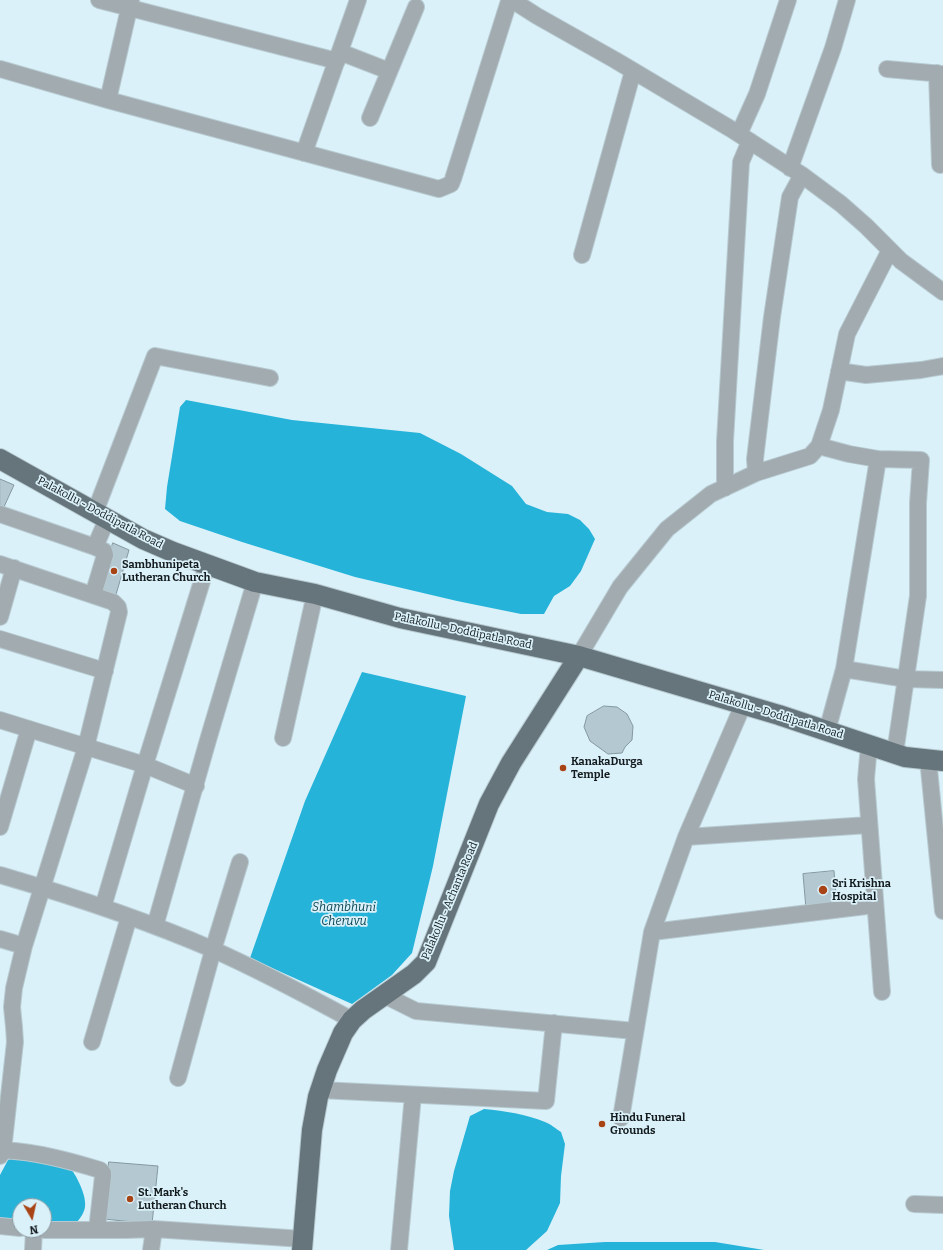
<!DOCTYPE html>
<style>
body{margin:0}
#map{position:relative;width:943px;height:1250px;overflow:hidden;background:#dbf1f9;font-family:Bitter,serif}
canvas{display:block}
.north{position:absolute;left:12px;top:1198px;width:40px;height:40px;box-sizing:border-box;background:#dbf1f9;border:1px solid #8b9ba1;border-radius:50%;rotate:171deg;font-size:11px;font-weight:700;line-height:16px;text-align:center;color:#121a1d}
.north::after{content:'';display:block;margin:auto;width:14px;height:18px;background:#a84315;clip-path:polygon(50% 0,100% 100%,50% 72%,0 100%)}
</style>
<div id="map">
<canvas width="943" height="1250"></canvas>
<div class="north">N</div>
</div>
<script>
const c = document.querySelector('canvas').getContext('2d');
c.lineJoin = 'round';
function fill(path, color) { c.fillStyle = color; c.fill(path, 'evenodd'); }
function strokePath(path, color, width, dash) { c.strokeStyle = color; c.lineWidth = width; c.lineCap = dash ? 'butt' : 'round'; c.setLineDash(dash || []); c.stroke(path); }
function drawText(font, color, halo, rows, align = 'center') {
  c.font = font + ' Bitter,serif'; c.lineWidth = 3.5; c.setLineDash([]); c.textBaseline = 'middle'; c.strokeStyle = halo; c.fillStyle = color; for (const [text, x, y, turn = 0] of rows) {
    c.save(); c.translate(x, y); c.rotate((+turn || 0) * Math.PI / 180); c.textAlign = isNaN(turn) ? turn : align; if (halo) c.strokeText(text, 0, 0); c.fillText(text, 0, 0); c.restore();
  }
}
const water = new Path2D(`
 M186,400L292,420L420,433L461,454L512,486L526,504L547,512L568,514L580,520L589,529L595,539L581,571L570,586L554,596L544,614H521L457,601L355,577L242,542L180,521L165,509L167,487L180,407Z
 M362,672L466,696L433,866L412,953L392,975L352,1004L250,958L305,801Z
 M484,1109C505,1111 526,1114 545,1122C551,1124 556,1129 561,1132L565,1144L561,1176L560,1203L547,1231L526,1250H454L449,1216L450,1191L454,1171L470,1116Z
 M17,1155C25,1156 59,1159 64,1162C73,1167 85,1192 85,1202C86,1210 82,1216 77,1222L65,1224L44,1223V1206H20V1220L0,1218V1175L8,1160Z
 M605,1242H715L764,1250H547L558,1245Z`);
const building = new Path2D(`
 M0,479L14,485L3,509L0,507Z
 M113,543L129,550L115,598L100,592Z
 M604,706L617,707L627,714L633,726L632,740L625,747L622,753L608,754L590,741L584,727L587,716Z
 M834,871L837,906L806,909L803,874Z
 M109,1162L158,1166L152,1224L104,1219Z`);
const minor = new Path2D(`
 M99,0L337,61
 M514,0L515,2L537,16L615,60L731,129L802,175L841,204L866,226L890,250
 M340,52L389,71
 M0,69L108,100L439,189L451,184L453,179L509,1
 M887,69L943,74
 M937,73L940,165L943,164
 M108,100L131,0
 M370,118L416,7
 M739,134L757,94L788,0
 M304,153L358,0
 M790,168L833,48L847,0
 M582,255L633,71
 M839,371L866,375L921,370L943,366
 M819,446L849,454L878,459L921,460L918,503V596L895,753
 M756,473L755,459L772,317L790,197L802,175
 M725,488V441L741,162L750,141
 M95,512L155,356L270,378
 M0,514L95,547L107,519
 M0,564L113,602L118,607L119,612L86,747L24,946L14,988L12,1007L14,1027L15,1042L3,1150L0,1156
 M93,595L105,555L104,551L95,547
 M0,617L14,568
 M0,639L105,671
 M579,656L620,587L667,529L711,494L756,473L810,456L819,446L831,410L847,334L890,250L901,261L943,292
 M844,669L906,679L943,680
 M0,720L145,765L196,786
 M827,731L844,669L878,459
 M283,738L315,594
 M869,745L866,779L882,992
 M928,759L943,911
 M0,827L29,729
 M686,837L869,825
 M0,875C72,896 145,920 214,950C261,971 306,995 352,1020
 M103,907L145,765L207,565
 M155,926L208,740L255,582
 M652,932L875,905
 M0,939L24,946
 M384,995L416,1011L635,1031
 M92,1042L129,917
 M178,1078L213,950L240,862
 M320,1090L546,1101L554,1023
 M621,1118L652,932L686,837L743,705
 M3,1150C37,1152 67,1160 100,1170L103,1173V1176L97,1230
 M914,1204L943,1205
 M0,1226L20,1228
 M44,1230H125L154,1229L303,1239
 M33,1250L34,1230
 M151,1250L154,1229
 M399,1250L413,1095`);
const major = new Path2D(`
 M0,459L143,539L173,552L255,582L315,594L400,618L579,656L779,715L905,757L943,761
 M302,1250L312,1130L318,1097L327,1070L343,1033L352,1020L363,1010L414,974L426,962L489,804L511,763L579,656`);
const markers = [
 [114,571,4,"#a84315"],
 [563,768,4,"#a84315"],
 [823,890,5,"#a84315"],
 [602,1124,4,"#a84315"],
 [130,1199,4,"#a84315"]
];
const streetNames = [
 ["Palakollu - Doddipatla Road",100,513,28],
 ["Palakollu - Doddipatla Road",463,631,12],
 ["Palakollu - Doddipatla Road",776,715,17],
 ["Palakollu - Achanta Road",450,901,-67]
];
const poiNames = [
 ["Sambhunipeta",122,565],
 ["Lutheran Church",122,578],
 ["KanakaDurga",571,762],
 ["Temple",571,775],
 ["Sri Krishna",832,884],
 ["Hospital",832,897],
 ["Hindu Funeral",610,1118],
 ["Grounds",610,1131],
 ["St. Mark's",138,1193],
 ["Lutheran Church",138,1206]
];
const waterNames = [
 ["Shambhuni",344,908],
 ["Cheruvu",344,922]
];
fill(water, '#26b3d9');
fill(building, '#b3c8d0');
strokePath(building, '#8498a0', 1);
strokePath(minor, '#b7cad1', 18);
strokePath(major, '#b7cad1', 22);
strokePath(minor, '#a2abaf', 16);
strokePath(major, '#65757b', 20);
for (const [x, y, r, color] of markers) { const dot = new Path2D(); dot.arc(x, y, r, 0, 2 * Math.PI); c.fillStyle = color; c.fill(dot); strokePath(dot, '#dbf1f9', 1.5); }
drawText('11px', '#121a1d', '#dbf1f9', streetNames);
drawText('bold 11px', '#121a1d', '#dbf1f9', poiNames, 'left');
drawText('italic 12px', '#033f4f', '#dbf1f9', waterNames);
</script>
